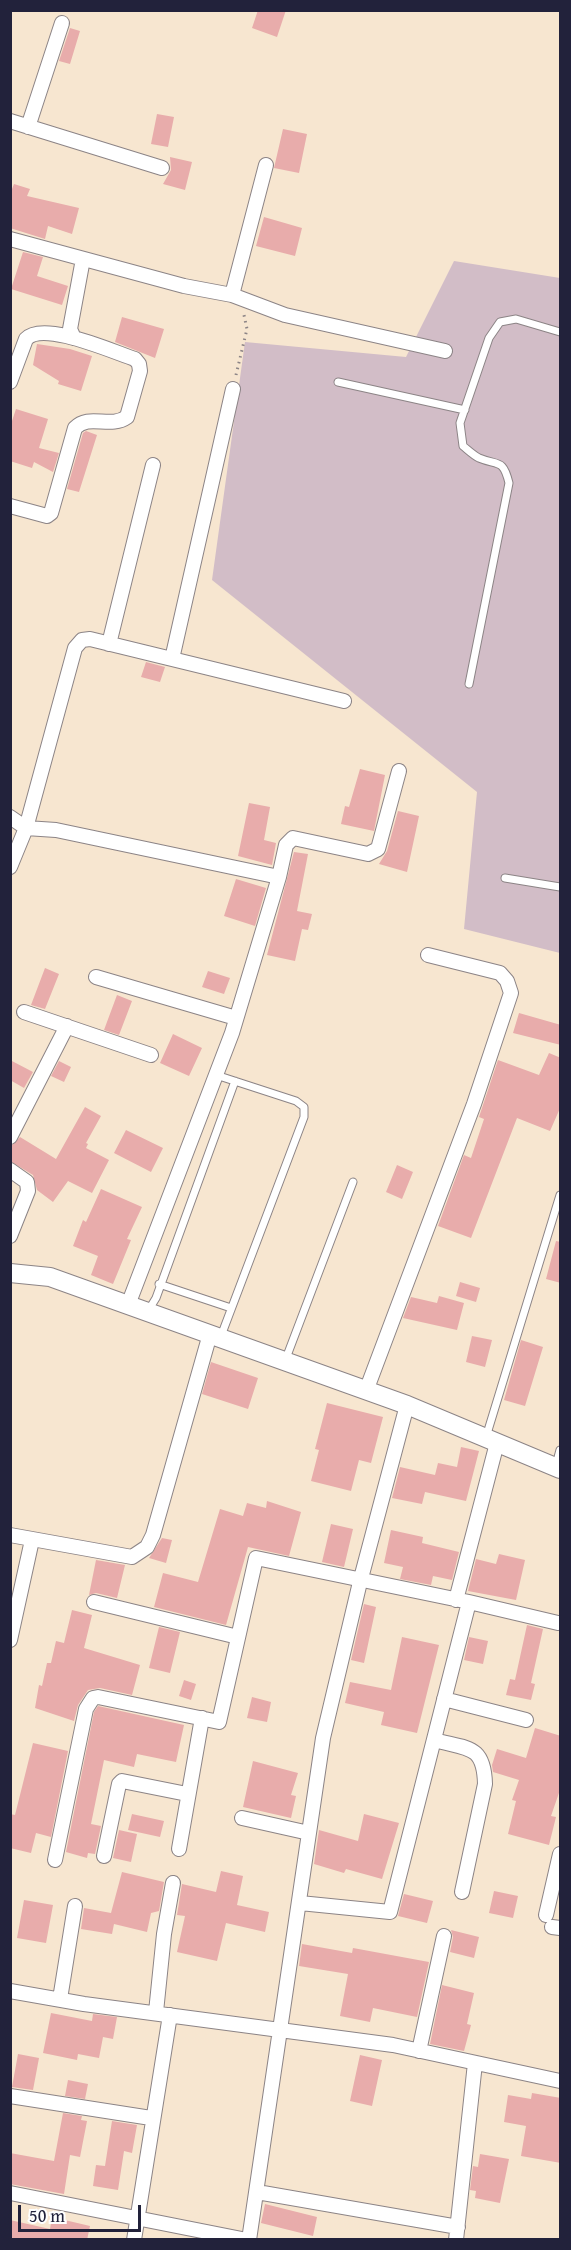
<!DOCTYPE html>
<style>
body{margin:0}
#map{position:relative;width:571px;height:2250px;overflow:hidden;background:#f7e6d0;font-family:"Gentium Book Plus",serif}
canvas{display:block}
.frame{position:absolute;inset:0;border:12px solid #22223b;pointer-events:none}
.scale{position:absolute;left:18px;top:2205px;width:123px;height:27px;box-sizing:border-box;border:3px solid #22223b;border-top:0;padding-left:8px;font-size:18px;line-height:21px;white-space:nowrap;color:#22223b;-webkit-text-stroke:4px #fff;paint-order:stroke}
</style>
<div id="map">
<canvas width="571" height="2250"></canvas>
<div class="frame"></div>
<div class="scale">50 m</div>
</div>
<script>
const c = document.querySelector('canvas').getContext('2d');
c.lineJoin = 'round';
function fill(path, color) { c.fillStyle = color; c.fill(path, 'evenodd'); }
function strokePath(path, color, width, dash) { c.strokeStyle = color; c.lineWidth = width; c.lineCap = dash ? 'butt' : 'round'; c.setLineDash(dash || []); c.stroke(path); }
const industrial = new Path2D(`
 M454,261L560,278V953L464,929L477,792L212,580L245,342L406,357Z`);
const building = new Path2D(`
 M258,10H286L277,37L252,28Z
 M70,28L80,31L70,64L59,61Z
 M157,114L174,117L168,147L151,144Z
 M283,129L307,134L299,173L274,168Z
 M170,157L192,162L185,190L163,184L171,170Z
 M14,184L30,189L27,196L79,208L72,234L48,226L45,239L10,228V194Z
 M264,217L302,228L295,256L256,246Z
 M23,252L43,257L37,276L68,286L62,305L11,289Z
 M122,317L164,329L155,358L115,342Z
 M37,344L70,349L92,356L81,391L58,384L59,381L33,365Z
 M16,409L48,419L39,448L59,453L53,472L34,462L32,468L10,461V427Z
 M86,431L97,435L79,492L67,489L83,433Z
 M146,662L165,667L160,682L141,677Z
 M360,769L385,775L374,831L341,824L345,806L349,807Z
 M249,803L270,807L264,840L276,843L272,865L238,856Z
 M398,811L419,816L407,872L379,864L387,851Z
 M294,852L308,854L297,911L312,914L308,930L302,929L295,961L267,955Z
 M236,879L266,888L255,926L224,916Z
 M45,968L59,974L45,1009L31,1005Z
 M208,971L230,978L224,994L202,987Z
 M117,995L132,1001L119,1035L104,1030Z
 M519,1013L561,1025V1045L513,1033Z
 M173,1034L202,1048L189,1076L160,1063Z
 M549,1053L561,1058V1106L550,1131L517,1118L471,1238L438,1226L464,1155L471,1158L484,1119L479,1117L498,1060L539,1075Z
 M10,1060L33,1072L24,1088L10,1080Z
 M59,1061L71,1067L64,1082L51,1076Z
 M85,1107L101,1116L86,1143L88,1144L86,1148L109,1160L92,1193L68,1181L53,1202L37,1190L33,1175L10,1161V1147L20,1137L56,1159Z
 M126,1130L163,1148L151,1172L114,1153Z
 M397,1165L413,1172L402,1199L386,1192Z
 M101,1189L142,1207L127,1239L131,1240L113,1284L91,1275L98,1256L73,1246L83,1220L86,1222Z
 M556,1241L561,1242V1283L546,1279Z
 M460,1282L480,1288L476,1302L456,1296Z
 M439,1296L464,1303L457,1330L403,1318L411,1297L437,1303Z
 M472,1336L492,1340L485,1367L466,1362Z
 M521,1340L543,1347L525,1406L504,1400Z
 M211,1362L258,1378L248,1409L202,1394Z
 M327,1403L383,1417L371,1463L359,1460L351,1491L311,1481L319,1450L315,1449Z
 M461,1447L479,1451L466,1501L425,1492L422,1504L392,1498L400,1467L435,1475L438,1463L457,1467Z
 M267,1501L301,1512L289,1556L248,1547L226,1625L154,1607L163,1573L198,1582L220,1509L243,1516L247,1503L266,1508Z
 M331,1524L353,1529L344,1567L322,1562Z
 M391,1530L423,1537L422,1543L459,1552L452,1580L433,1576L431,1585L400,1579L403,1567L384,1563Z
 M162,1538L172,1540L166,1563L149,1558Z
 M499,1554L525,1560L516,1600L468,1591L476,1559L496,1564Z
 M96,1560L125,1565L117,1598L96,1593L89,1595Z
 M364,1604L376,1607L364,1663L351,1660Z
 M72,1610L92,1615L84,1648L140,1665L132,1695L100,1688L88,1690L78,1705L74,1721L35,1708L39,1685L42,1686L47,1663H51L56,1641L64,1643Z
 M527,1625L543,1629L531,1683L535,1684L531,1700L506,1695L510,1679L515,1680Z
 M159,1627L180,1632L170,1673L149,1668Z
 M402,1637L439,1645L417,1733L381,1725L384,1712L345,1703L350,1682L391,1690Z
 M469,1637L488,1641L483,1664L464,1660Z
 M184,1680L196,1684L191,1700L179,1696Z
 M252,1697L271,1702L267,1722L247,1718Z
 M98,1706L184,1725L176,1762L137,1754L134,1767L104,1760L91,1824L101,1826L95,1854L88,1853L87,1858L66,1852L94,1712Z
 M535,1728L561,1736V1787L551,1816L556,1817L549,1845L508,1834L516,1801L512,1800L519,1780L493,1772L492,1765L497,1749L526,1758Z
 M33,1743L68,1751L51,1837L36,1833L31,1853L10,1848V1814L15,1815Z
 M253,1761L298,1773L291,1795L296,1796L291,1818L243,1807Z
 M132,1814L164,1821L160,1837L128,1830Z
 M364,1814L399,1823L382,1879L346,1869L344,1873L314,1864L319,1830L358,1841Z
 M119,1830L137,1834L131,1862L113,1858Z
 M221,1871L243,1876L237,1905L269,1912L265,1932L226,1923L217,1961L177,1952L185,1916L177,1915L182,1884L216,1892Z
 M122,1872L164,1882L159,1911L151,1913L147,1932L114,1924L112,1934L81,1929L84,1908L111,1913Z
 M494,1891L518,1896L513,1918L489,1913Z
 M404,1894L433,1901L427,1923L398,1916Z
 M24,1900L53,1905L46,1943L17,1938Z
 M451,1930L479,1937L474,1958L450,1952L453,1937Z
 M302,1944L352,1953L353,1948L429,1962L417,2017L373,2008L370,2022L340,2016L348,1974L299,1966Z
 M442,1985L474,1993L467,2024L471,2025L464,2051L430,2044Z
 M51,2013L92,2021L93,2014L117,2017L113,2039L103,2037L99,2058L78,2054L77,2060L43,2053Z
 M18,2054L39,2058L33,2090L12,2087Z
 M360,2055L382,2060L372,2106L350,2101Z
 M68,2080L88,2084L85,2099L65,2096Z
 M532,2093L561,2098V2163L521,2156L526,2126L504,2122L508,2095L531,2099Z
 M63,2113L82,2116L81,2120L87,2121L80,2157L70,2155L64,2194L10,2184V2153L54,2161Z
 M112,2121L137,2125L132,2153L124,2151L118,2190L93,2186L96,2165L105,2166Z
 M480,2154L509,2159L500,2203L475,2198L476,2191L470,2190L473,2166L478,2167Z
 M265,2204L317,2217L313,2236L261,2223Z
 M52,2217L90,2226L87,2240H10V2220L50,2229Z`);
const path = new Path2D(`
 M236,375L247,329L244,315`);
const lane = new Path2D(`
 M338,382L465,410
 M469,684L509,483C503,458 498,466 479,458C473,455 468,450 463,446L460,423L489,338L500,322L516,319L560,332
 M505,878L560,887
 M216,1075L296,1101L304,1107V1117L221,1336
 M159,1284L231,1308
 M148,1311L156,1298L235,1081
 M285,1361L353,1182
 M486,1437L560,1195
 M556,1465L560,1450`);
const street = new Path2D(`
 M10,121L162,168
 M28,127L62,23
 M10,239L184,286L232,295L285,315L445,351
 M232,295L266,165
 M74,338L70,329L83,259
 M10,382L26,339C43,320 113,352 135,359L139,364L140,371L127,417C110,429 89,413 75,428L51,513L47,516L10,506
 M109,644L153,465
 M172,659L233,389
 M10,817L26,828L56,830L279,877L232,1033L128,1305
 M10,867L26,828L75,648L82,640L90,639L344,701
 M279,877L286,845L293,838L368,854L378,849L399,771
 M96,977L236,1018
 M24,1012L151,1055
 M10,1137L67,1026
 M10,1170L27,1182L28,1191L10,1236
 M366,1391L474,1104L511,993L507,981L500,973L428,955
 M10,1535L132,1557L147,1547L153,1535L210,1334
 M456,1600L497,1443
 M94,1602L238,1637
 M469,1602L558,1623
 M10,1640L32,1540
 M444,1699L526,1720
 M434,1740C467,1749 484,1744 485,1784L462,1892
 M242,1818L309,1833
 M179,1849L202,1718
 M104,1856L119,1784L122,1781L187,1794
 M55,1860L86,1709L93,1698L98,1697L219,1722L256,1558L469,1602L390,1912L300,1903
 M546,1915L560,1854
 M552,1927L560,1928
 M10,1991L84,2004L393,2045L560,2081
 M60,1999L75,1906
 M156,2012L164,1934L173,1883
 M419,2051L444,1936
 M10,2096L151,2118
 M257,2192L458,2227
 M10,2193L247,2240
 M134,2240L170,2015
 M249,2240L323,1738L360,1582L407,1405
 M456,2240L475,2063`);
const secondary = new Path2D(`
 M10,1273L50,1277L407,1405L560,1469`);
fill(industrial, '#d2bdc7');
fill(building, '#e8acab');
strokePath(lane, '#8c8486', 9);
strokePath(street, '#8c8486', 16);
strokePath(secondary, '#8c8486', 20);
strokePath(path, '#8c8486', 3, [1.5, 4.5]);
strokePath(lane, '#fff', 7);
strokePath(street, '#fff', 14);
strokePath(secondary, '#fff', 18);
</script>
